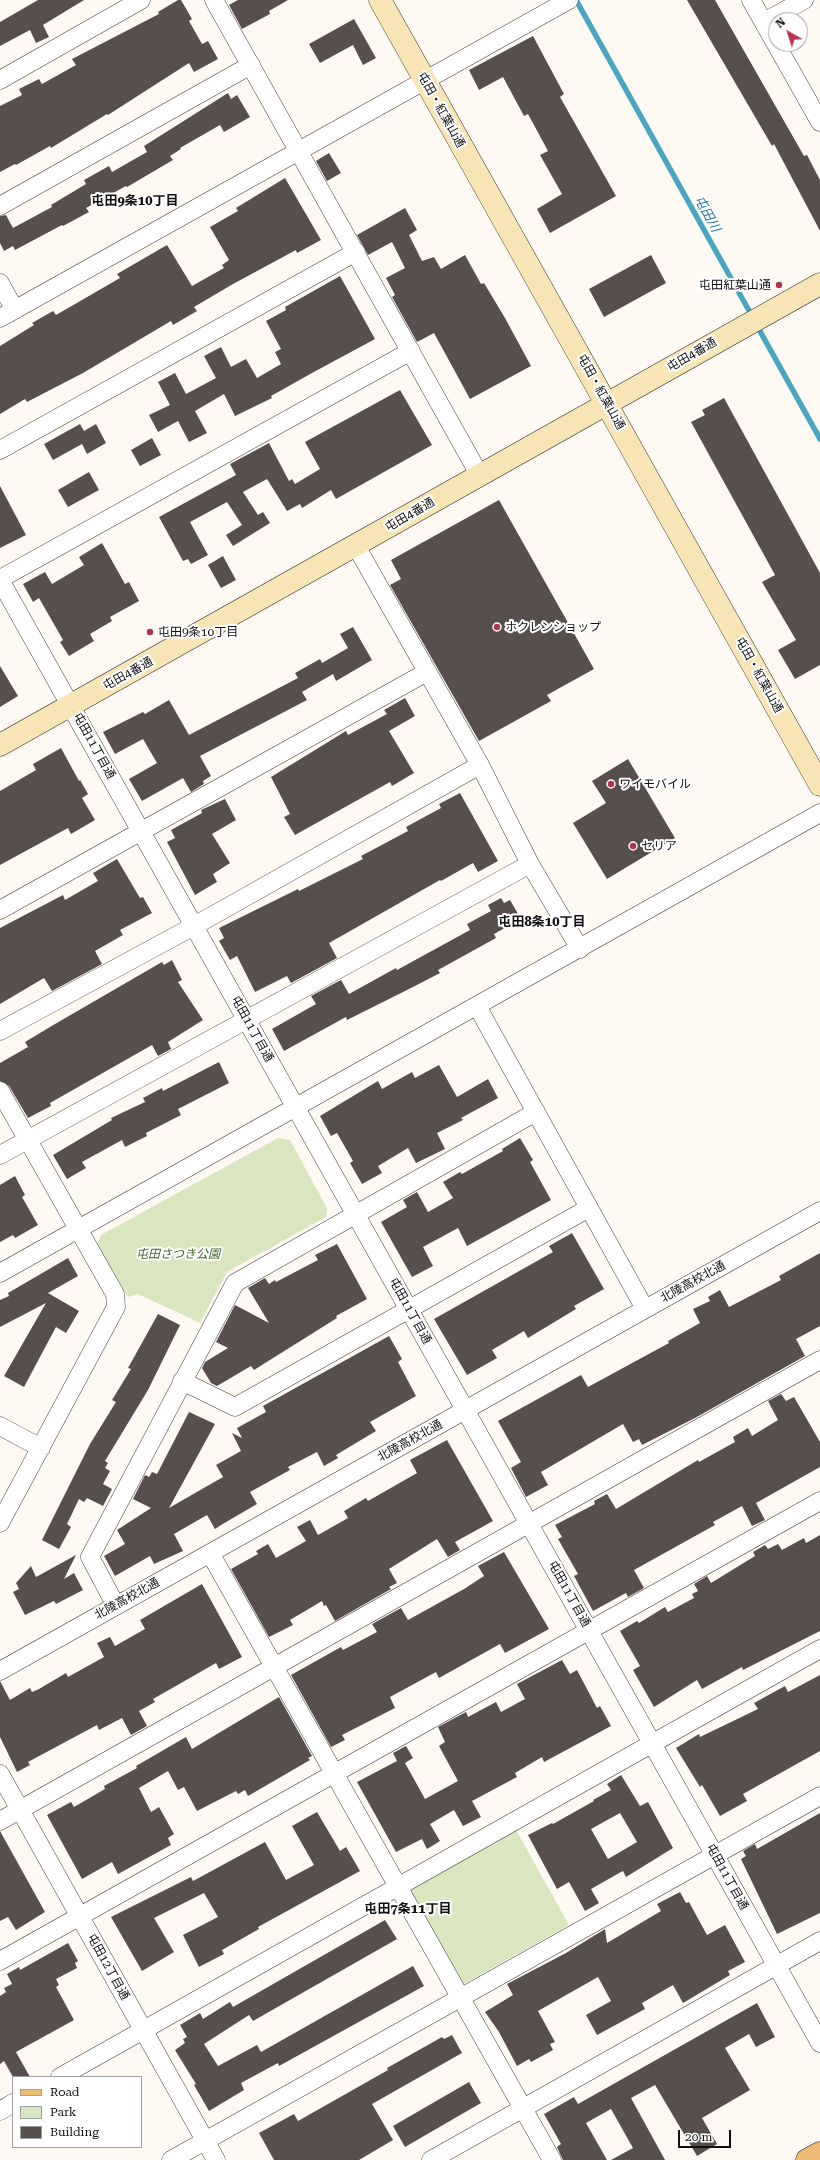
<!DOCTYPE html>
<meta charset="utf-8">
<style>
body{margin:0}
#map{position:relative;width:820px;height:2160px;overflow:hidden;background:#fefaf3;font-family:"Roboto Serif",serif}
canvas{display:block}
.legend{position:absolute;left:12px;top:2076px;width:130px;height:72px;box-sizing:border-box;background:#fff;border:1px solid #9f9f9f;margin:0;padding:5px 7px;list-style:none;font-size:12px;color:#101010}
.legend li{display:flex;align-items:center;gap:8px;height:20px}
.legend b{width:20px;border:1px solid #9f9f9f}
.north{position:absolute;left:768px;top:12px;width:40px;height:40px;box-sizing:border-box;background:#fff;border:1px solid #9f9f9f;border-radius:50%;rotate:321deg;font-size:11px;font-weight:700;line-height:16px;text-align:center;color:#101010}
.north::after{content:'';display:block;margin:auto;width:14px;height:18px;background:#b3344f;clip-path:polygon(50% 0,100% 100%,50% 72%,0 100%)}
.scale{position:absolute;left:678px;top:2130px;width:53px;height:18px;box-sizing:border-box;border:2px solid #101010;border-top:0;padding-left:5px;font-size:12px;line-height:14px;white-space:nowrap;color:#101010;-webkit-text-stroke:3px #fff;paint-order:stroke}
</style>
<div id="map">
<canvas width="820" height="2160"></canvas>
<ul class="legend">
<li><b style="height:5px;background:#ecbb76"></b>Road</li>
<li><b style="height:11px;background:#dae6bf"></b>Park</li>
<li><b style="height:11px;background:#574f4d"></b>Building</li>
</ul>
<div class="north">N</div>
<div class="scale">20 m</div>
</div>
<script>
const c = document.querySelector('canvas').getContext('2d');
c.lineJoin = 'round';
function fill(path, color) { c.fillStyle = color; c.fill(path, 'evenodd'); }
function strokePath(path, color, width, dash) { c.strokeStyle = color; c.lineWidth = width; c.lineCap = dash ? 'butt' : 'round'; c.setLineDash(dash || []); c.stroke(path); }
function drawText(font, color, halo, rows, align = 'center') {
  c.font = font + ' "Roboto Serif","Noto Sans JP",serif'; c.lineWidth = 4; c.setLineDash([]); c.textBaseline = 'middle'; c.strokeStyle = halo; c.fillStyle = color; for (const [text, x, y, turn = 0] of rows) {
    c.save(); c.translate(x, y); c.rotate((+turn || 0) * Math.PI / 180); c.textAlign = isNaN(turn) ? turn : align; if (halo) c.strokeText(text, 0, 0); c.fillText(text, 0, 0); c.restore();
  }
}
const green = new Path2D(`
 M278,1138L290,1140L327,1208L326,1217L227,1272L200,1323L138,1294L128,1297L97,1245L101,1235Z
 M516,1830L569,1925L462,1985L409,1890Z`);
const stream = new Path2D(`
 M576,0L752,316
 M756,324L820,439`);
const building = new Path2D(`
 M38,0H84L43,25L49,37L36,43L30,30L0,46V22Z
 M178,0H181L192,19L189,21L202,44L208,41L218,59L194,72L189,63L108,115L107,114L51,148L50,146L16,165L15,164L0,172V106L22,95L19,89L39,79L42,84L76,65L72,59L159,14L158,12Z
 M238,0H288L269,11L270,14L242,29L229,5Z
 M687,0H715L804,156L807,155L820,180V231L774,144L772,146Z
 M354,19L376,58L363,65L353,45L320,63L309,44Z
 M533,36L564,94L560,97L616,196L550,233L537,209L562,194L540,155L548,151L528,114L524,116L503,77L479,90L469,70Z
 M228,93L231,99L237,95L250,117L224,132L220,125L180,148L181,149L170,156L173,160L127,187L126,186L86,208L89,212L63,226L62,225L15,250L13,246L4,251L0,243V216L6,215L13,228L52,207L51,205L86,184L84,180L109,166L112,172L147,152L144,146Z
 M329,153L341,173L327,181L316,161Z
 M285,178L321,240L297,253L296,250L233,284L194,307L197,311L173,325L171,321L83,373L27,402L25,399L0,414V346L34,325L32,323L53,311L56,315L120,278L117,274L167,245L192,286L224,268L222,265L229,260L210,227L238,211L236,208Z
 M405,208L417,230L409,235L422,261L434,257L441,269L465,255L481,284L484,283L505,318L531,366L470,399L434,333L417,342L392,297L395,295L386,278L405,268L392,242L368,255L357,235Z
 M651,255L666,283L604,317L589,289Z
 M340,276L375,339L312,373L271,396L272,398L235,416L224,394L195,411L207,433L189,442L178,421L158,432L149,415L170,405L158,382L175,373L186,394L216,378L204,356L221,347L231,367L246,359L257,378L281,364L275,352L281,349L266,321L286,310L285,307Z
 M400,390L432,445L336,499L331,490L302,508L300,504L287,511L267,479L243,492L258,515L263,512L270,523L233,546L226,535L242,525L227,502L190,522L208,555L191,564L188,559L183,561L159,517L236,475L230,464L269,443L289,481L292,479L295,484L320,469L305,442Z
 M724,398L820,573V665L795,679L778,650L796,640L762,582L775,575L691,422L705,415L702,410Z
 M80,424L84,431L96,424L106,443L87,454L82,444L53,460L44,444Z
 M152,438L161,455L140,466L131,450Z
 M89,472L99,490L68,507L58,490Z
 M0,486L26,535L0,548Z
 M499,500L594,669L547,695L551,701L479,741L390,585L401,579L391,560Z
 M102,543L125,584L129,582L139,601L110,617L112,621L90,634L94,641L69,656L60,642L63,640L39,598L33,602L23,584L45,572L52,584L84,565L79,557Z
 M223,556L236,580L221,588L208,565Z
 M353,627L372,660L336,681L333,674L302,692L307,700L200,756L211,776L203,781L204,784L191,792L183,778L142,801L129,779L157,763L143,739L115,754L103,732L143,712L145,714L169,700L189,735L298,678L295,673L320,659L322,663L348,648L340,634Z
 M0,666L18,696L0,707Z
 M405,698L415,716L389,731L414,773L392,786L390,782L295,835L284,817L290,814L271,777L346,731L348,735L387,714L384,710Z
 M61,748L79,781L80,780L88,794L82,798L95,820L71,834L68,828L0,865V791L36,770L33,764Z
 M628,759L675,838L607,879L573,823L606,803L592,781Z
 M460,793L498,861L478,872L473,863L441,881L440,880L329,943L337,958L291,983L287,976L255,992L237,956L230,960L219,941L224,938L219,928L298,889L299,891L363,859L361,856L408,831L406,827L441,808L439,804Z
 M225,799L236,820L212,834L230,863L213,874L217,882L195,895L167,842L175,838L171,830L202,813L201,810Z
 M117,859L140,898L143,897L152,913L120,930L123,935L95,951L102,964L52,991L44,978L0,1004V928L63,895L65,900L98,881L93,873Z
 M501,898L504,903L510,900L521,919L494,934L496,938L438,970L440,973L413,987L347,1020L346,1017L284,1051L272,1029L316,1004L311,996L341,980L349,994L396,968L397,970L470,930L467,924L491,911L488,905Z
 M172,960L182,980L178,982L203,1020L168,1042L171,1049L158,1056L152,1045L50,1103L51,1106L28,1118L9,1086L0,1081V1063L28,1047L25,1042L55,1024L162,962L164,965Z
 M219,1062L229,1083L178,1109L181,1115L146,1133L147,1136L125,1147L122,1140L82,1162L86,1168L67,1179L53,1155L112,1120L111,1118L145,1102L143,1098L162,1088L163,1091Z
 M439,1065L457,1097L488,1079L498,1098L461,1118L463,1120L437,1133L445,1149L416,1163L408,1148L378,1166L382,1173L362,1184L350,1163L353,1161L337,1133L331,1136L320,1116L378,1081L382,1089L412,1072L415,1078Z
 M520,1138L533,1160L530,1162L551,1200L467,1246L458,1228L423,1247L433,1266L412,1277L381,1222L407,1207L403,1200L417,1192L428,1212L453,1198L443,1182L460,1172L462,1174L503,1151L502,1149Z
 M15,1176L25,1195L22,1197L38,1225L15,1238L13,1235L0,1242V1185Z
 M572,1233L604,1289L574,1306L576,1309L528,1338L524,1331L492,1350L497,1358L467,1375L434,1319L553,1252L549,1246Z
 M337,1244L367,1299L336,1316L337,1318L254,1370L251,1366L217,1386L211,1383L202,1368L205,1362L228,1348L216,1342L235,1305L269,1323L248,1288L265,1278L269,1284L275,1280L276,1282L318,1260L315,1255Z
 M820,1253V1326L796,1339L805,1356L695,1418L642,1445L639,1439L633,1442L623,1424L541,1472L548,1485L526,1497L511,1468L521,1462L498,1421L581,1375L588,1387L669,1343L668,1341L700,1323L693,1309L710,1301L708,1297L720,1290L729,1307L781,1280L779,1276Z
 M68,1258L78,1276L48,1293L79,1311L66,1333L56,1327L24,1387L4,1376L46,1303L0,1327V1300L9,1296L8,1293Z
 M158,1314L180,1325L148,1390L105,1461L108,1463L105,1468L110,1471L103,1484L112,1489L103,1506L87,1498L84,1502L79,1499L67,1524L71,1527L59,1549L42,1540L90,1444L116,1402L112,1400L131,1369L128,1368Z
 M389,1336L402,1359L398,1362L416,1396L370,1422L376,1431L336,1455L338,1458L324,1466L317,1452L288,1467L290,1470L250,1492L257,1504L221,1525L215,1529L207,1515L174,1534L183,1551L154,1564L150,1556L115,1576L104,1556L125,1544L117,1530L151,1508L133,1499L145,1475L149,1477L152,1472L157,1474L189,1412L215,1424L169,1508L223,1477L216,1465L241,1451L232,1433L242,1438L237,1428L266,1412L263,1406Z
 M781,1394L786,1401L794,1397L820,1442V1467L756,1503L765,1520L752,1526L742,1506L713,1522L715,1525L634,1570L644,1588L628,1597L626,1593L593,1611L574,1576L578,1574L558,1539L562,1537L555,1525L595,1504L594,1501L607,1494L616,1509L698,1460L699,1462L735,1442L733,1437L748,1428L752,1436L778,1420L768,1401Z
 M447,1440L493,1521L455,1542L460,1550L448,1557L437,1539L389,1569L397,1583L389,1587L391,1589L335,1621L326,1605L324,1606L322,1601L290,1620L293,1625L269,1637L231,1569L258,1554L256,1551L268,1544L276,1558L306,1541L297,1527L310,1520L318,1535L348,1518L344,1511L366,1498L368,1501L417,1473L410,1460Z
 M820,1535V1631L743,1670L742,1667L702,1689L697,1680L654,1707L633,1670L640,1666L620,1631L637,1621L639,1623L665,1607L668,1612L694,1598L692,1594L698,1591L694,1584L707,1576L711,1583L755,1556L753,1552L765,1545L768,1549L778,1544L782,1550L804,1538L806,1543Z
 M504,1552L549,1629L505,1653L500,1644L439,1678L436,1672L390,1697L395,1708L342,1735L345,1740L331,1747L291,1675L341,1647L343,1650L377,1632L372,1624L401,1608L408,1620L464,1589L484,1576L478,1566Z
 M76,1555L64,1579L74,1573L83,1590L56,1604L54,1601L25,1615L13,1592L19,1589L16,1583L31,1566L36,1577Z
 M202,1584L242,1657L219,1669L216,1663L153,1699L155,1702L139,1711L147,1726L131,1735L122,1718L99,1730L97,1725L28,1762L30,1765L17,1772L0,1737V1681L10,1700L30,1688L32,1692L39,1689L66,1673L68,1677L104,1657L97,1643L110,1637L115,1646L145,1629L140,1620Z
 M562,1660L570,1674L577,1670L597,1708L600,1706L611,1726L544,1762L542,1757L515,1773L517,1777L472,1801L481,1817L463,1826L454,1810L430,1824L440,1841L427,1849L422,1839L396,1852L357,1782L397,1761L393,1753L406,1746L413,1758L405,1763L425,1799L458,1781L439,1746L445,1742L438,1727L466,1712L468,1717L496,1702L501,1712L525,1699L517,1684Z
 M820,1675V1751L743,1794L747,1801L720,1816L702,1785L700,1787L676,1748L699,1734L700,1737L758,1709L754,1703L785,1686L788,1692Z
 M279,1697L312,1756L308,1758L310,1760L248,1796L245,1790L238,1794L236,1791L197,1811L184,1787L178,1790L168,1771L139,1788L151,1812L159,1807L174,1834L168,1838L171,1845L118,1874L112,1862L82,1879L47,1815L71,1802L74,1807L105,1789L104,1786L137,1768L136,1766L186,1737L192,1749Z
 M621,1775L640,1806L648,1802L673,1848L626,1877L623,1871L621,1872L591,1889L599,1903L585,1911L569,1882L557,1889L528,1835L552,1823L553,1824L594,1801L593,1800L611,1790L607,1784ZM620,1813L637,1842L608,1859L591,1829Z
 M317,1812L340,1851L346,1847L360,1871L258,1927L259,1929L222,1950L224,1954L199,1967L183,1935L218,1917L204,1893L154,1918L174,1952L142,1971L111,1917L191,1877L193,1881L265,1842L286,1880L314,1865L292,1826Z
 M820,1813V1913L777,1934L741,1859L746,1856L743,1851L755,1844L757,1849Z
 M0,1831L45,1912L16,1930L8,1917L0,1921Z
 M680,1892L686,1903L689,1902L707,1935L725,1925L745,1962L728,1971L730,1975L683,2003L673,1985L642,2003L645,2009L597,2035L586,2015L611,2001L598,1977L538,2011L555,2042L550,2044L553,2050L531,2062L529,2059L517,2066L499,2032L485,2012L513,1995L507,1984L566,1953L605,1929L607,1943L661,1911L657,1904Z
 M385,1920L397,1939L253,2021L249,2015L204,2044L218,2066L257,2045L261,2052L413,1966L424,1986L279,2066L278,2063L241,2083L244,2090L209,2111L194,2085L196,2084L175,2050L185,2043L183,2039L187,2037L180,2025L200,2013L203,2019L230,2002L233,2007Z
 M68,1943L78,1961L75,1963L77,1968L56,1979L59,1985L56,1987L74,2020L16,2052L30,2077H13L4,2061L0,2064V1996L6,1992L4,1988L12,1984L7,1974L19,1967L20,1970Z
 M757,2003L775,2037L756,2047L749,2034L725,2048L750,2090L702,2118L717,2144L697,2156L655,2085L631,2098L665,2160H611L633,2148L611,2109L586,2123L607,2160H563L557,2147L561,2144L544,2114L574,2097L578,2104Z
 M452,2035L462,2053L372,2104L393,2140L359,2160H274L259,2133L294,2114L298,2121L388,2070L387,2068L442,2037L444,2039Z
 M469,2082L481,2103L405,2147L393,2126Z`);
const street = new Path2D(`
 M214,0L480,476
 M751,0L820,122
 M764,22L804,0
 M0,80L141,0
 M0,206L251,65
 M0,283L15,310
 M0,318L569,0
 M0,450L356,252
 M356,546L480,765L530,864L580,949
 M0,579L411,351
 M0,580L820,2043
 M0,910L427,672
 M477,1006L645,1309
 M0,1031L194,926L480,765
 M0,1091L115,1294L116,1307L0,1523
 M0,1155L530,864
 M0,1273L820,813
 M182,1381L235,1407L589,1208
 M0,1426L41,1448
 M210,1553L552,2160
 M116,1606L90,1557L235,1283L536,1112
 M0,1671L820,1211
 M0,1774L216,2160
 M0,1821L820,1360
 M0,1961L820,1501
 M60,2077L820,1649
 M0,2111L13,2103
 M171,2160L820,1796
 M431,2160L820,1941`);
const secondary = new Path2D(`
 M380,0L820,785
 M0,745L820,284`);
const primary = new Path2D(`
 M807,2160L820,2153`);
const markers = [
 [779,285,4,"#b3344f"],
 [497,627,4,"#b3344f"],
 [150,632,4,"#b3344f"],
 [611,784,4,"#b3344f"],
 [633,846,4,"#b3344f"]
];
const streetNames = [
 ["屯田・紅葉山通",441,110,61],
 ["屯田4番通",692,355,-30],
 ["屯田・紅葉山通",601,392,61],
 ["屯田4番通",410,515,-30],
 ["屯田4番通",128,674,-29],
 ["屯田・紅葉山通",759,675,61],
 ["屯田11丁目通",94,746,61],
 ["屯田11丁目通",252,1029,61],
 ["北陵高校北通",693,1282,-29],
 ["屯田11丁目通",410,1311,61],
 ["北陵高校北通",410,1441,-29],
 ["屯田11丁目通",569,1594,61],
 ["北陵高校北通",127,1599,-29],
 ["屯田11丁目通",727,1877,61],
 ["屯田12丁目通",108,1967,61]
];
const poiNames = [
 ["屯田紅葉山通",771,285,"right"],
 ["ホクレンショップ",505,627],
 ["屯田9条10丁目",158,632],
 ["ワイモバイル",619,784],
 ["セリア",641,846]
];
const parkNames = [
 ["屯田さつき公園",178,1254]
];
const neighbourhoodNames = [
 ["屯田9条10丁目",135,201],
 ["屯田8条10丁目",542,922],
 ["屯田7条11丁目",408,1909]
];
const waterNames = [
 ["屯田川",707,214,61]
];
fill(green, '#dae6bf');
strokePath(stream, '#4aa5c1', 5.5);
fill(building, '#574f4d');
strokePath(street, '#434343', 19);
strokePath(secondary, '#323232', 23);
strokePath(primary, '#212121', 23);
strokePath(street, '#fff', 18);
strokePath(secondary, '#f7e5b5', 22);
strokePath(primary, '#ecbb76', 22);
for (const [x, y, r, color] of markers) { const dot = new Path2D(); dot.arc(x, y, r, 0, 2 * Math.PI); c.fillStyle = color; c.fill(dot); strokePath(dot, '#fff', 1.5); }
drawText('12px', '#101010', '#fff', streetNames);
drawText('12px', '#101010', '#fff', poiNames, 'left');
drawText('italic 12px', '#3c6225', '#fff', parkNames);
drawText('bold 13px', '#101010', '#fff', neighbourhoodNames);
drawText('italic 13px', '#247897', '#fff', waterNames);
</script>
